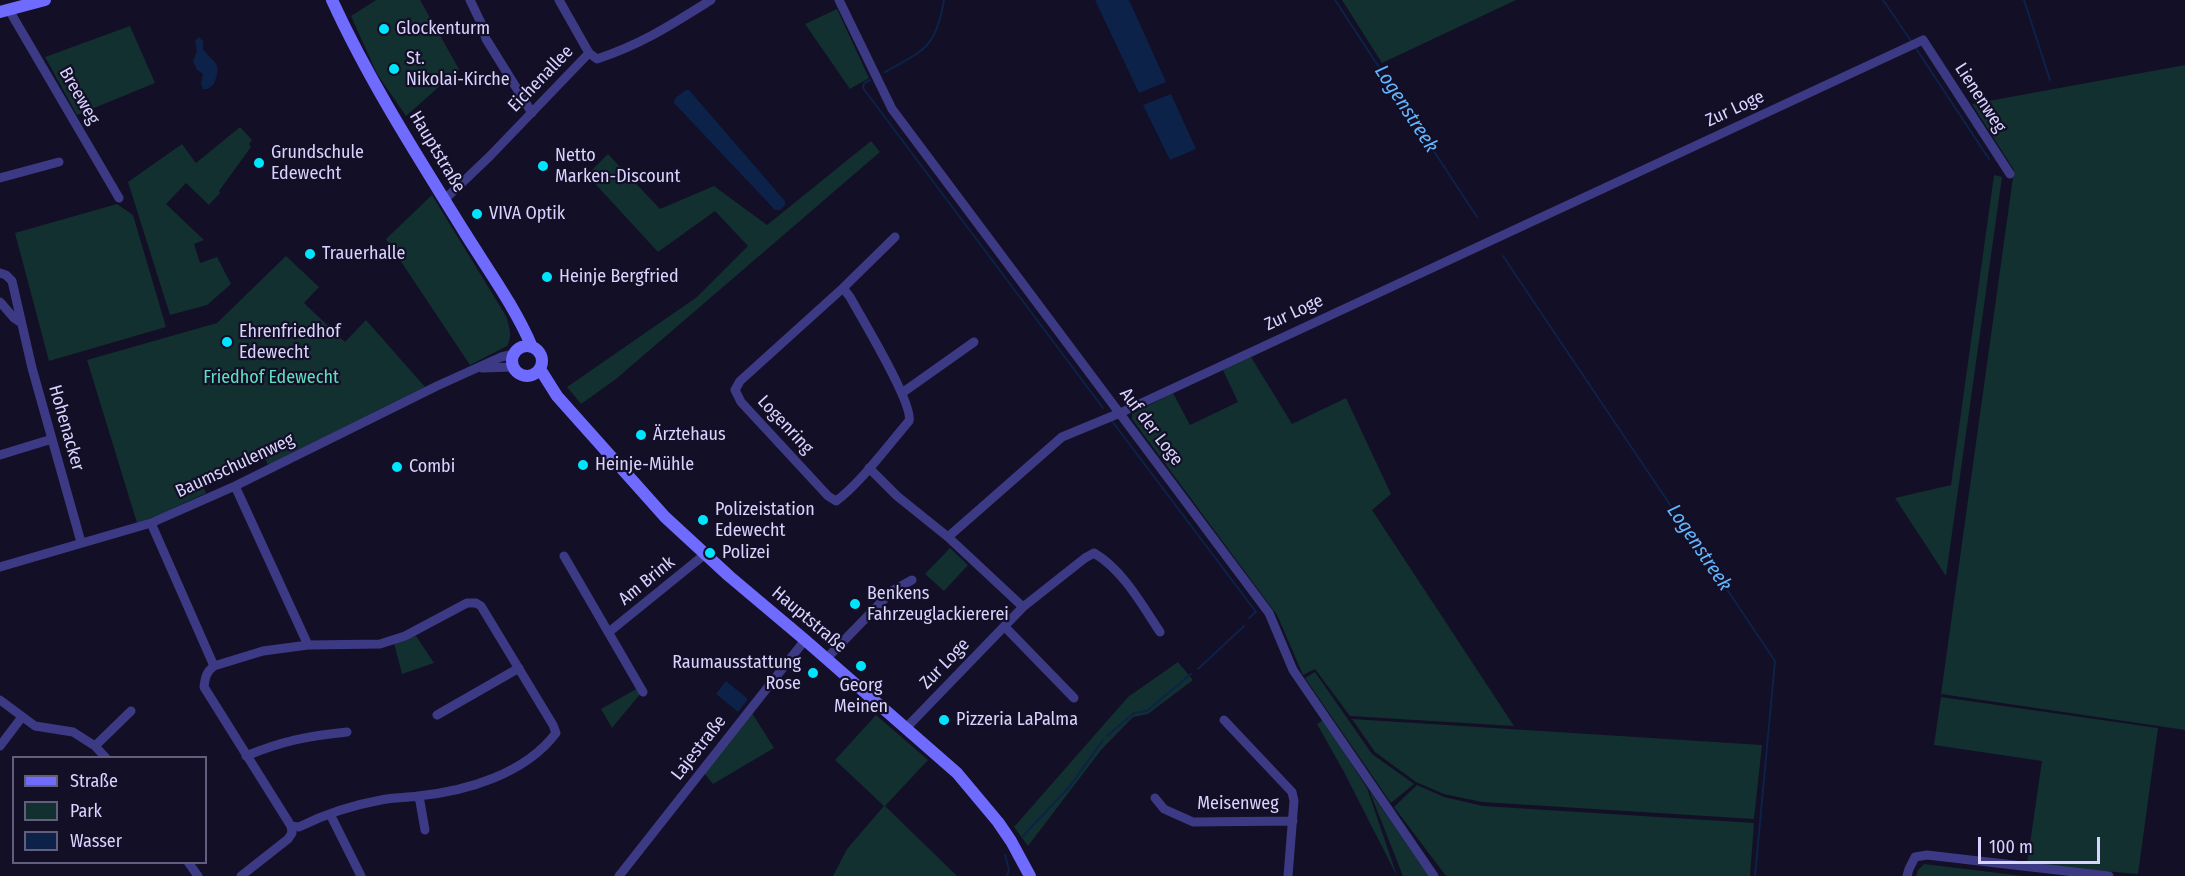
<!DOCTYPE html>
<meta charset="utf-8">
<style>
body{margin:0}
#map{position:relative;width:2185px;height:876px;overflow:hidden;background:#130f26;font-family:"Fira Sans Condensed",sans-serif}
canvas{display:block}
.legend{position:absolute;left:12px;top:756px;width:195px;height:108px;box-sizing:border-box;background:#130f26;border:2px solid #625e7d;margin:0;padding:8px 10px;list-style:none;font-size:18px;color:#d9d4ff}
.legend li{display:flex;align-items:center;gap:12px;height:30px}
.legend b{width:30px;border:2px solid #625e7d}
.scale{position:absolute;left:1978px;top:837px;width:122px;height:27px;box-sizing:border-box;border:3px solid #d9d4ff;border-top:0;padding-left:8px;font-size:18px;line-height:21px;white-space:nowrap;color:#d9d4ff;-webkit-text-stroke:4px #130f26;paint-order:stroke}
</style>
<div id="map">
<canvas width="2185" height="876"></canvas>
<ul class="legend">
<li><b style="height:8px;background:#6f6bff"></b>Straße</li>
<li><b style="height:16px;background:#12302f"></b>Park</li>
<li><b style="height:16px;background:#0c2248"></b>Wasser</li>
</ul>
<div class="scale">100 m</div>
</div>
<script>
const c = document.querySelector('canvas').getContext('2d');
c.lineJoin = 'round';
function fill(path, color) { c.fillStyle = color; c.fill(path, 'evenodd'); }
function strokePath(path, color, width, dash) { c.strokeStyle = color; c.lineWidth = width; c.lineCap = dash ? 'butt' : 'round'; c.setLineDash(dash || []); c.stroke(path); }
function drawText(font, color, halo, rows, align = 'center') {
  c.font = font + ' "Fira Sans Condensed",sans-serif'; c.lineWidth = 4.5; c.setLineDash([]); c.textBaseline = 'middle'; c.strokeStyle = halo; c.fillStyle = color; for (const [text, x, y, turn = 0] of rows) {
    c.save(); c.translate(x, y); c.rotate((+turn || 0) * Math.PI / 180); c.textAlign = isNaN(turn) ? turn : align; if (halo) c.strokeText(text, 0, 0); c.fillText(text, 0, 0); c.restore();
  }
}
const green = new Path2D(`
 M376,0H420L459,69L406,116L377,74L351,16Z
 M1342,0H1516L1382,63Z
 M837,9L869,78L850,89L805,24Z
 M130,26L155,83L77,115L45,57Z
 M2185,65V730L1941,694L2014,170L1972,104Z
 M240,127L252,140L249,144L251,147L219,191L220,193L209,205L186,183L166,204L204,240L194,244L200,263L217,257L231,284L207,305L170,315L128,182L182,144L196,163Z
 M871,141L880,152L616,379L581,404L567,387L697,297L748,246L715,211L658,252L587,175L608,154L660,209L714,186L767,225Z
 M1994,175L2002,177L1946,576L1895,498L1951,485Z
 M432,195L506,316C509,326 513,336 507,346L470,365L386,239Z
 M117,204L133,215L166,327L49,361L15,233Z
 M286,256L319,287L304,303L345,342L366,320L425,387L268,465L264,456L202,484L206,493L159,515L137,523L87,360L217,323Z
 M1251,357L1292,424L1346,398L1391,494L1372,510L1514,726L1350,716L1315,669L1303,675L1277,615L1132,419V414L1173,393L1190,425L1238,402L1223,370Z
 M950,548L968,565L944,591L925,574Z
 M416,636L434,663L402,674L394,643Z
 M1178,662L1193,680L1148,714L1133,717L1101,750L1028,846L1014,827L1128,697Z
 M1315,672L1372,754L1414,784L1391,803L1305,678Z
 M638,688L641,693L612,728L601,709Z
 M1941,697L2158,728L2138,874L2027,864L2042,761L1934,745Z
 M752,713L774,748L713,784L703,772Z
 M876,715L928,760L885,806L957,876H833L847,849L884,806L835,760Z
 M1352,719L1762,745L1754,819L1482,802L1444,794L1416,782L1375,752Z
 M1323,720L1367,788L1397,876L1344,772L1317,724Z
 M1417,785L1444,797L1483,806L1754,823L1750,876H1446L1394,807Z
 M1369,790L1429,876H1403Z
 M1924,864L2023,876H1916L1918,870Z`);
const water = new Path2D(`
 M1095,0H1129L1166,82L1139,93Z
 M199,37L203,41V49C214,65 223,60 214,84L208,89H203L201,84L203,74L197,70L193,61L197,51L195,41Z
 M686,90H689L785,201V205L780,210H775L674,103L675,98Z
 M1171,94L1196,149L1170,160L1143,105Z
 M726,681L748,699L738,712L716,694Z`);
const stream = new Path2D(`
 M1335,0L1477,217
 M1883,0L1911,41
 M2024,0L2050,80
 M1915,47L1989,159
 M885,72C925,50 936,47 944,0
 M870,80L864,83L863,88L1103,408
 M1503,256L1775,661L1755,876
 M1112,421L1256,612L1249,618
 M1198,669L1244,626
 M1107,736L1134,713L1147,711L1191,674
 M1023,836L1070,786L1103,740
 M1005,855L1009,870L1007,876`);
const minor = new Path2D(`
 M470,0L482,25L486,39L532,113
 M559,0L589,53
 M839,0L892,109L1269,613L1293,670L1434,876
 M9,10L119,198
 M0,178L59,162
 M444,200L490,156L589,53L597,59C642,44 671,25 711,0
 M0,273L6,275L12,281L32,368L81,542
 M843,288L850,297C861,317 914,404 909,421C890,443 859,485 836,501L828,496L741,402L735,390L740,381Z
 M843,288L895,237
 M0,302L14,318L20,322
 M482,368L513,367
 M902,393L974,342
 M0,455L52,439
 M869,468L897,496L948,537L1023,607L906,728
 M235,486L308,645
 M151,523L214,666C206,672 205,678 204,687L291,826
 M948,537L1062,437L1120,413L1923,40L2010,174
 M564,556L643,692
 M0,567L151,523L235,486L437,386L501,357L514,354
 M1023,607L1085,558L1094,553C1123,570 1142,605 1160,632
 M1005,627L1074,698
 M609,632L704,555
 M827,658L892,591L912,580
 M214,666L263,651L308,645L380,644L405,636L467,603H476L481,606L553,725L556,733C525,774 467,791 418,796C406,798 394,797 381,800C353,805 325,814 299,827L291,826L292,833L288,839L241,876
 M0,700L35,726L73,732L95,746L106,758
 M437,715L519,668
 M1224,720L1292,792L1294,801L1288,876
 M0,746L22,717
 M95,746L131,711
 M246,756C282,741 308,736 347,732
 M419,796L425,830
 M1155,798L1164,809L1193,822L1293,821
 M330,814L361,876
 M188,862L198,876
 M619,876L805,640
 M1907,876L1909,869L1915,857L1927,855L2109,876`);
const secondary = new Path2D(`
 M332,0C369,81 418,157 465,233C488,270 515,307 532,347
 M0,12L45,0
 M512 361a15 15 0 1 1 30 0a15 15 0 1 1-30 0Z
 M540,369L557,396L665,517L729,576L805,640L957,773L998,822L1011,841L1030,876`);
const markers = [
 [384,29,6,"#00e5ff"],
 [394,69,6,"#00e5ff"],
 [259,163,6,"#00e5ff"],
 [543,166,6,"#00e5ff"],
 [477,214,6,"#00e5ff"],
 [310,254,6,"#00e5ff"],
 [547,277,6,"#00e5ff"],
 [227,342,6,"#00e5ff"],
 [641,435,6,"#00e5ff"],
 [583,465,6,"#00e5ff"],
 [397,467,6,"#00e5ff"],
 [703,520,6,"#00e5ff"],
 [710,553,6,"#00e5ff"],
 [855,604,6,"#00e5ff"],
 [861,666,6,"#00e5ff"],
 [813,673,6,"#00e5ff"],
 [944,720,6,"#00e5ff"]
];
const poiNames = [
 ["Glockenturm",396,29],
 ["St.",406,59],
 ["Nikolai-Kirche",406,80],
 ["Grundschule",271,153],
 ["Edewecht",271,174],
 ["Netto",555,156],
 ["Marken-Discount",555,177],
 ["VIVA Optik",489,214],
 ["Trauerhalle",322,254],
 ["Heinje Bergfried",559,277],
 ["Ehrenfriedhof",239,332],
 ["Edewecht",239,353],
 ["Ärztehaus",653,435],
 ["Heinje-Mühle",595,465],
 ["Combi",409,467],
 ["Polizeistation",715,510],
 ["Edewecht",715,531],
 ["Polizei",722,553],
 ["Benkens",867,594],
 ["Fahrzeuglackiererei",867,615],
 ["Raumausstattung",801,663,"right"],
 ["Rose",801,684,"right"],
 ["Georg",861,686,"center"],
 ["Meinen",861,707,"center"],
 ["Pizzeria LaPalma",956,720]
];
const streetNames = [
 ["Eichenallee",541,79,-46],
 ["Breeweg",79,96,60],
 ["Lienenweg",1980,98,57],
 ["Zur Loge",1735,109,-25],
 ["Hauptstraße",437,152,59],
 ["Zur Loge",1294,313,-25],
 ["Logenring",785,425,47],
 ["Auf der Loge",1151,427,53],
 ["Hohenacker",66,428,74],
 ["Baumschulenweg",235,466,-25],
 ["Am Brink",647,581,-39],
 ["Hauptstraße",809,620,40],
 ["Zur Loge",945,664,-46],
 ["Lajestraße",699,748,-52],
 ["Meisenweg",1238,804]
];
const parkNames = [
 ["Friedhof Edewecht",271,378]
];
const waterNames = [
 ["Logenstreek",1406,109,57],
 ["Logenstreek",1699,548,56]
];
fill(green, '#12302f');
fill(water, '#0c2248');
strokePath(stream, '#0c2248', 2);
strokePath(minor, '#3d3a85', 9);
strokePath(secondary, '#6f6bff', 12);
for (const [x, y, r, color] of markers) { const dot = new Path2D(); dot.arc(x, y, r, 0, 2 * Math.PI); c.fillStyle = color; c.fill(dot); strokePath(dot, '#130f26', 2); }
drawText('18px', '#d9d4ff', '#130f26', poiNames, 'left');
drawText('18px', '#d9d4ff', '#130f26', streetNames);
drawText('18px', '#5fe0c0', '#130f26', parkNames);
drawText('italic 20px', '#62b6ff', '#130f26', waterNames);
</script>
